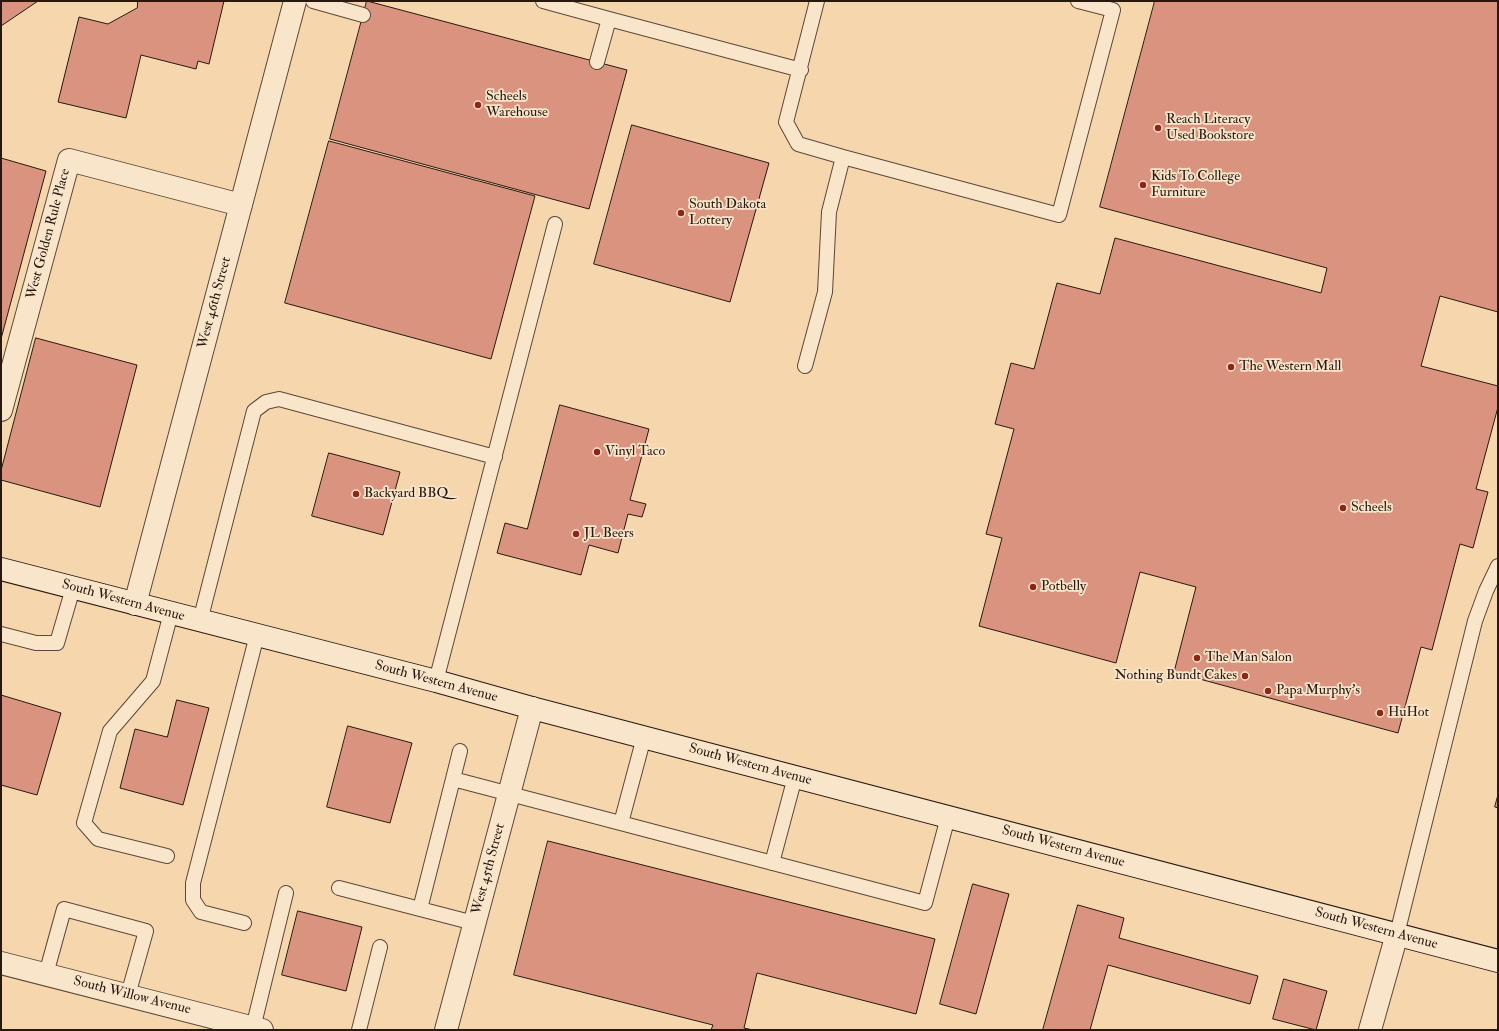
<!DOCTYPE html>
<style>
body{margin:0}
#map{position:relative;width:1499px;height:1031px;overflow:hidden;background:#f6d7ad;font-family:"IM FELL Double Pica",serif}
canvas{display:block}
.frame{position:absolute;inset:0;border:2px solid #271911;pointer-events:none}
</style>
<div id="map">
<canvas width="1499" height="1031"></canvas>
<div class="frame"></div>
</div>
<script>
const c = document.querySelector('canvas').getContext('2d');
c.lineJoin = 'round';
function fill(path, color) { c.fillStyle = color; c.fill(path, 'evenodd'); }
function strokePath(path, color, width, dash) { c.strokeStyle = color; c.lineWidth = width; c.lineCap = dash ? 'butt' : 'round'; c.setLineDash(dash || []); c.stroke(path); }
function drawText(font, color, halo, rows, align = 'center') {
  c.font = font + ' "IM FELL Double Pica",serif'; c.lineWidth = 3.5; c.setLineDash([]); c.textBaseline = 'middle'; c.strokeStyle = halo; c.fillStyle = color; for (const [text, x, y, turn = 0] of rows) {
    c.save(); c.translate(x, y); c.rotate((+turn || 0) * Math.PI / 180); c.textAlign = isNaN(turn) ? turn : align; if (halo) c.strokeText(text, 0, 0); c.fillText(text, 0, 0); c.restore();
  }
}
const building = new Path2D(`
 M1,1H38L1,26Z
 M138,1H224L209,64L198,61L196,69L141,55L126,118L58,102L79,17L108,24L137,8Z
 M367,1L627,70L589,209L330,139Z
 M1155,1H1498V312L1440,296L1421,366L1498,386V407L1476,489L1488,492L1473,548L1460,544L1432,650L1421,647L1398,733L1174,672L1196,587L1140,572L1116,663L979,626L1002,538L986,534L1014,429L995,424L1011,363L1034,369L1057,283L1100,294L1115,238L1321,293L1327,268L1100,207Z
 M632,125L769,163L730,302L594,264Z
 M329,141L535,196L491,359L285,303Z
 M1,158L46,171L1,339Z
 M36,338L137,365L100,507L1,480V471Z
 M560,405L649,429L630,500L646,504L642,517L628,514L618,553L589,545L581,575L497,553L505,523L527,529Z
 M329,453L400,472L383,535L312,516Z
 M1,695L61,713L37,795L1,785Z
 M177,700L209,708L183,805L120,788L135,729L167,737Z
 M348,726L412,743L390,823L327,807Z
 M1498,795V808L1495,807Z
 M548,841L935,939L916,1014L757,973L744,1028L753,1030H711L713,1025L514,975Z
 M973,884L1009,894L976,1014L940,1004Z
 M1078,905L1124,918L1119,938L1258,976L1250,1004L1108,965L1090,1030H1043Z
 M298,911L362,927L346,991L282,975Z
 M1284,979L1327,991L1316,1030L1273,1019Z`);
const service = new Path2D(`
 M313,1L363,15
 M543,1L609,19L597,62
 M609,19L801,70
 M843,157L1059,215L1113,10L1078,1
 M805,366L825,292L829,212L843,157L798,144L786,122L817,1
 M200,621L254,411L266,402L279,399L495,457
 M1,634L36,643H57L73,588
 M436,681L555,224
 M460,751L453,779L925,903L948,817
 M621,823L644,737
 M167,856L98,839L84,823L110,731L153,681L171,613
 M772,863L795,777
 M339,888L420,909L453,779
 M420,909L474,923
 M244,923L201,912L193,900V883L257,635
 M1397,934L1475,621L1486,591L1498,566
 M46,974L64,909L146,931L128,995
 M253,1028L286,893
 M359,1030L380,947`);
const minor = new Path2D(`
 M1,410L69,160L241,205
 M135,604L295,1
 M1,963L262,1030
 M446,1030L532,708
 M1370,1030L1397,934`);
const secondary = new Path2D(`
 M1,569L436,681L532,708L1498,961`);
const markers = [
 [478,105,4,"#8f2418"],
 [1158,128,4,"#8f2418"],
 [1143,185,4,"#8f2418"],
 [681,213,4,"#8f2418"],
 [1231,367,4,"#8f2418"],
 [597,452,4,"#8f2418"],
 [356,494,4,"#8f2418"],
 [1343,508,4,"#8f2418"],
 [576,534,4,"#8f2418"],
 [1033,587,4,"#8f2418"],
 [1197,658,4,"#8f2418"],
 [1245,676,4,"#8f2418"],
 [1268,691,4,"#8f2418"],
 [1380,713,4,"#8f2418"]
];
const poiNames = [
 ["Scheels",486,97],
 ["Warehouse",486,113],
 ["Reach Literacy",1166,120],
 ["Used Bookstore",1166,136],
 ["Kids To College",1151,177],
 ["Furniture",1151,193],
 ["South Dakota",689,205],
 ["Lottery",689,221],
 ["The Western Mall",1239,367],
 ["Vinyl Taco",605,452],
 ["Backyard BBQ",364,494],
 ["Scheels",1351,508],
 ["JL Beers",584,534],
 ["Potbelly",1041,587],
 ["The Man Salon",1205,658],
 ["Nothing Bundt Cakes",1237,676,"right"],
 ["Papa Murphy's",1276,691],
 ["HuHot",1388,713]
];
const streetNames = [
 ["West Golden Rule Place",49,234,-75],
 ["West 46th Street",215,303,-75],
 ["South Western Avenue",123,601,15],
 ["South Western Avenue",436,682,15],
 ["South Western Avenue",750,765,15],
 ["South Western Avenue",1063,847,15],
 ["West 45th Street",489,869,-75],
 ["South Western Avenue",1376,929,15],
 ["South Willow Avenue",132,996,14]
];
fill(building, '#da937f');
strokePath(building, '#271911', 1);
strokePath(service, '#5b4838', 16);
strokePath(minor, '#5b4838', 24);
strokePath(secondary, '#271911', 24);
strokePath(service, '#f9e5ca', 14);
strokePath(minor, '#f9e5ca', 22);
strokePath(secondary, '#f9e5ca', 22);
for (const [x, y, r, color] of markers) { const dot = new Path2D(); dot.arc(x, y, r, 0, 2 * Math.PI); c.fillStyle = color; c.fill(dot); strokePath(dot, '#f9e5ca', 1.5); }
drawText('14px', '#271911', '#f9e5ca', poiNames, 'left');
drawText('14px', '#271911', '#f9e5ca', streetNames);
</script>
